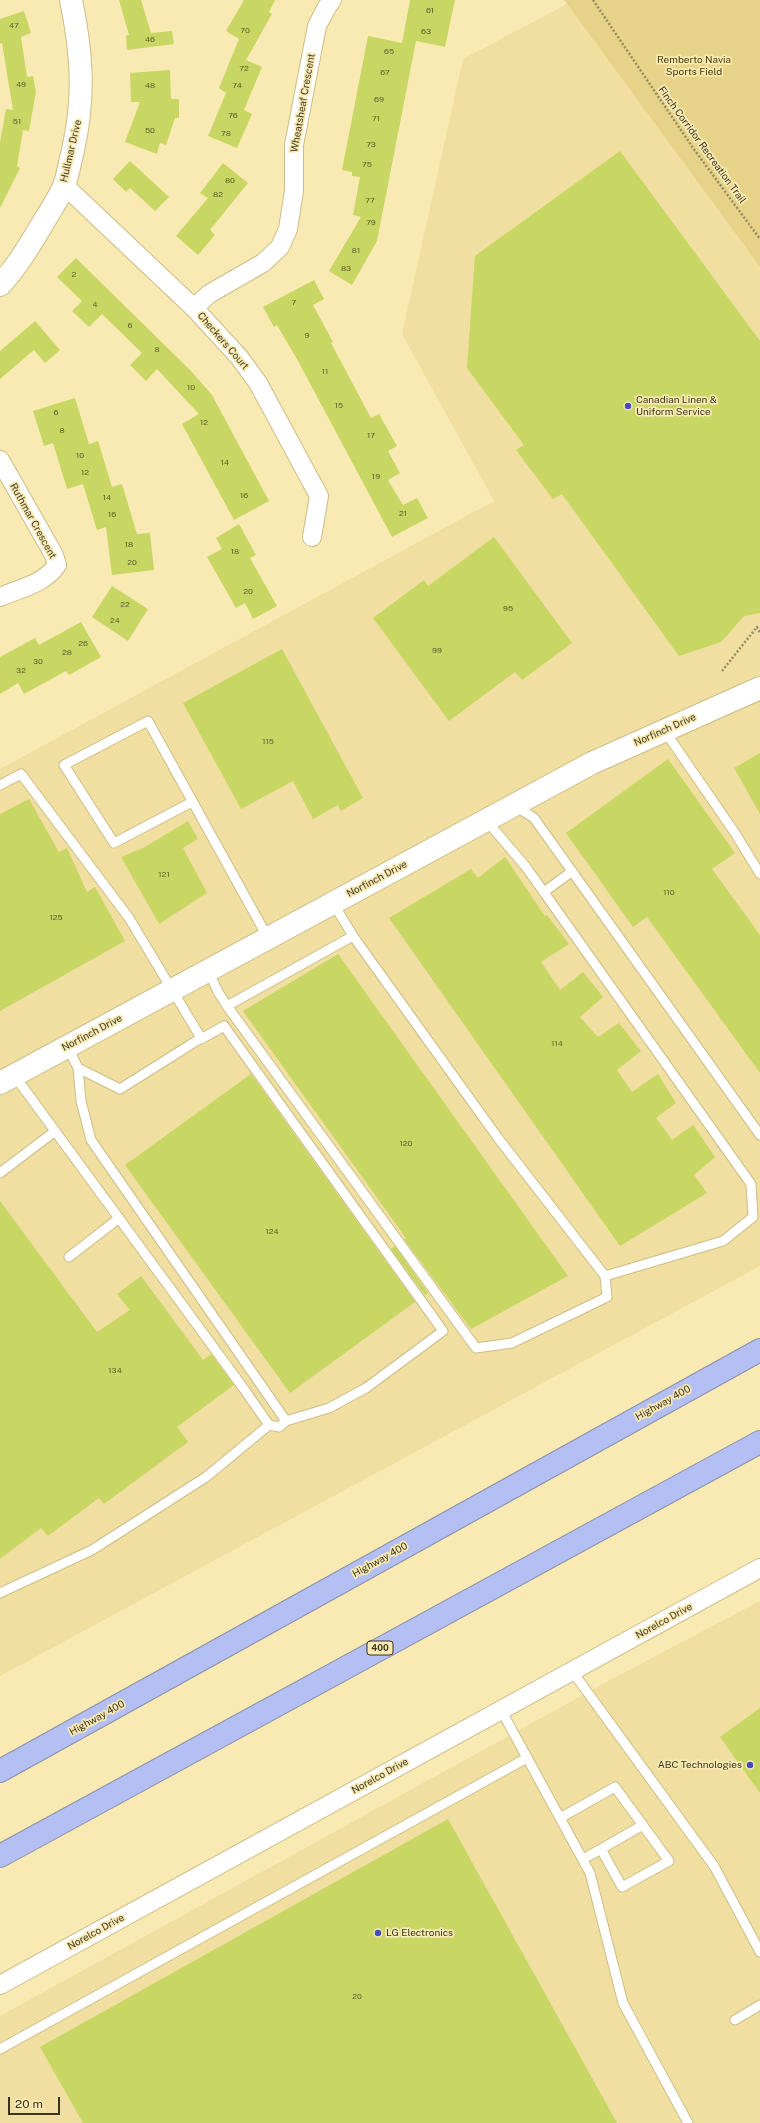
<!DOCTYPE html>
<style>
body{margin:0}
#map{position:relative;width:760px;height:2123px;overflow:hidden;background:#f9eab3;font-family:"Public Sans",sans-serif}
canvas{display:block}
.scale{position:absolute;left:8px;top:2097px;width:52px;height:18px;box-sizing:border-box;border:2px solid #3b351f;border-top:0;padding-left:5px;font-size:12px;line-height:14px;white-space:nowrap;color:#3b351f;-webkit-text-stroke:3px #f9eab3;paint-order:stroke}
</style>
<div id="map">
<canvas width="760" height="2123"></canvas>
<div class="scale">20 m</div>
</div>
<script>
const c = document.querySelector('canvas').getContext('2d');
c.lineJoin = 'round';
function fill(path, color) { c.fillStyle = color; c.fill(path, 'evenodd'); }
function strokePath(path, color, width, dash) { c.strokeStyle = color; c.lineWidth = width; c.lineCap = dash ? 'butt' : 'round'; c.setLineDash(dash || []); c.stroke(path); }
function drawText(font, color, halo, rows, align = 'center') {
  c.font = font + ' "Public Sans",sans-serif'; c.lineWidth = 3.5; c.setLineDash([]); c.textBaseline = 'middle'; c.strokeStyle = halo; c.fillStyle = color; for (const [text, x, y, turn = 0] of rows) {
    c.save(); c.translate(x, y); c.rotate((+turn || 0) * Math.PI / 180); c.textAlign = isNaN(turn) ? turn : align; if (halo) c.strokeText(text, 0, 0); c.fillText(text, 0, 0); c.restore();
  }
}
const built = new Path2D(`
 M567,4L760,267V1266L0,1676V769L494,501L402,334L463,59Z
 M760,1601V2123H0V2016L612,1679Z`);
const green = new Path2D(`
 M564,0H760V267L567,4Z`);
const building = new Path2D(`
 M119,0H141L151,33L172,31L174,44L127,50L126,35H129Z
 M244,0H275L269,12L272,14L246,60L262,67L244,110L252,114L237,148L208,136L226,93L219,88L239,39L226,31Z
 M410,0H455L445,47L416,41L377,241L352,285L329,271L361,217L353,215L360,177L352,176V172L342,170L368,36L402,43Z
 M24,11L31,33L21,37L27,77L33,76L36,92L29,131L23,130L17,166L20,168L0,208V142L6,109L13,110L2,43L0,44V19Z
 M170,70L171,99H179V118H175L166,145L160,143L157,154L125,142L140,102H131L130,73Z
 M620,151L760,341V613L744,616L721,642L679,656L562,494L553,499L516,450L524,445L467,368L475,256Z
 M130,161L169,197L155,211L130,188L126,192L113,179Z
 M223,163L248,183L210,230L215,235L198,255L176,236L208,198L200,193Z
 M76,258L191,371L212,395L269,501L234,520L182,424L199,414L157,369L146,381L130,365L142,353L102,314L89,327L72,311L82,301L57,277Z
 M314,280L324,299L313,305L333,342L331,343L371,418L379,414L397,446L388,451L400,473L388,480L403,505L417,498L428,518L392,537L298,361L277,325L274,327L263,307Z
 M35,321L60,350L45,363L34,350L0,379V351Z
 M75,398L89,444L98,441L112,487L122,484L137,534L150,533L154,570L112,575L106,527L97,530L83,484L67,489L53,443L44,446L33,411Z
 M239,524L256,555L250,558L277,606L253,619L245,603L236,608L207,557L222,549L216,538Z
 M494,537L572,643L522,680L515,672L449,721L373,618L424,580L428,586Z
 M112,586L148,609L128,641L92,617Z
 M81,622L101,657L69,675L66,671L24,694L18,683L0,694V657L35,638L39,645Z
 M282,649L363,798L341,811L338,805L313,819L293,781L241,809L183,703Z
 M760,753V814L734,768Z
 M668,759L735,853L712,869L760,935V1073L647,917L633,927L566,833Z
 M29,799L59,852L67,848L87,892L95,887L125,941L0,1011V814Z
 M188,821L198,839L183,848L207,893L159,924L121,857L145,847Z
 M505,857L545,916L547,915L569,944L541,962L560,990L583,972L603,997L580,1017L598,1037L619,1023L641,1051L617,1070L632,1092L658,1074L676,1103L656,1118L672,1140L693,1125L715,1157L694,1175L707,1193L620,1246L389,918L471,869L478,878Z
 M338,954L568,1276L471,1329L404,1239L406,1238L243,1011Z
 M251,1074L415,1302L290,1393L125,1165Z
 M0,1201L97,1332L130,1310L117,1294L141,1276L203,1360L211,1354L234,1385L177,1427L188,1442L104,1504L99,1498L48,1536L41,1528L0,1559Z
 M395,1246L428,1293L425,1295L391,1249Z
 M760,1708V1793L720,1737Z
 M448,1819L617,2123H83L40,2047Z`);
const path = new Path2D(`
 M593,0L693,148L760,239
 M722,671L757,627L760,633`);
const service = new Path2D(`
 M664,730L735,833L760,874
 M0,785L21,774L129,918L201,1038L120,1089L78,1068
 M192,802L114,843L64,765L148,721L268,938
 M515,806L534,818L760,1135
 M486,820L526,867L751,1184L753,1217L723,1241L605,1276
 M544,892L571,872
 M333,903L353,936
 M208,970L218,992L227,1006L353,936L498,1138L605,1276L607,1297L512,1343L476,1348L227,1006
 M201,1039L224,1026L443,1331L366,1388L329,1408L286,1421
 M67,1046L78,1068L81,1101L91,1140L286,1421L279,1427L269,1425
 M0,1173L54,1132
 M69,1257L118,1219
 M0,1593L92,1550L206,1477L269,1425L244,1389L14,1075
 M572,1671L714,1866L760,1952
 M501,1710L590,1873L623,2003L688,2123
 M560,1818L615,1787L669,1861L622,1887L601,1849L643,1825
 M583,1859L601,1849
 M735,2020L760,2005
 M0,2049L527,1758`);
const minor = new Path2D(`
 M64,185L194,308L239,357L258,383L319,496L312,537
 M194,308L209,294L263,263L280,247L288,229L294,191V145L317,26L327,7L332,0
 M0,460L54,555L57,565C44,584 21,588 0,597
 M0,1985L760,1568`);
const tertiary = new Path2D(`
 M0,285C16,268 28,248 40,228C48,214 58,200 64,186C68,175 70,162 73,150C85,97 82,53 71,0
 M0,1083L592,763L760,688`);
const motorway = new Path2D(`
 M0,1771L760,1350
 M0,1856L760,1442`);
const markers = [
 [628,406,4,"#454bc0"],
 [750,1765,4,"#454bc0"],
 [378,1933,4,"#454bc0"]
];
const numberNames = [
 ["61",430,11],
 ["47",14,26],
 ["70",245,31],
 ["63",426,32],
 ["46",150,40],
 ["65",389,52],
 ["72",244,69],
 ["67",385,73],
 ["49",21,85],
 ["48",150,86],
 ["74",237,86],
 ["69",379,100],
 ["76",233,116],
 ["71",376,119],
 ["51",17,122],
 ["50",150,131],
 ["78",226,134],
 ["73",371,145],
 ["75",367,165],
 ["80",230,181],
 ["82",218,195],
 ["77",370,201],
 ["79",371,223],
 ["81",356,251],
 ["83",346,269],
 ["2",74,275],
 ["7",294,303],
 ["4",95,305],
 ["6",130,326],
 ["9",307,336],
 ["8",157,350],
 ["11",325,372],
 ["10",191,388],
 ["15",339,406],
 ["6",56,413],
 ["12",204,423],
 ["8",62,431],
 ["17",371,436],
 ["10",80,456],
 ["14",225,463],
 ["12",85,473],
 ["19",376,477],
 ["16",244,496],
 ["14",107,498],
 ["21",403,514],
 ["16",112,515],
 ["18",129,545],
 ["18",235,552],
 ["20",132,563],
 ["20",248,592],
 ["22",125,605],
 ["95",508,609],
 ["24",115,621],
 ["26",83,644],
 ["99",437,651],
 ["28",67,653],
 ["30",38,662],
 ["32",21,671],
 ["115",268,742],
 ["121",164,875],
 ["110",669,893],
 ["125",56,918],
 ["114",557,1044],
 ["120",406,1144],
 ["124",272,1232],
 ["134",115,1371],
 ["20",357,1997]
];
const shields = [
 [380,1648,26]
];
const shieldNames = [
 ["400",380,1648]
];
const parkNames = [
 ["Remberto Navia",694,60],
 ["Sports Field",694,72]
];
const streetNames = [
 ["Wheatsheaf Crescent",303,103,-80],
 ["Finch Corridor Recreation Trail",702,145,54],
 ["Hullmar Drive",71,151,-77],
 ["Checkers Court",223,341,49],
 ["Ruthmar Crescent",33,521,61],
 ["Norfinch Drive",665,730,-24],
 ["Norfinch Drive",377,879,-28],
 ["Norfinch Drive",92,1033,-28],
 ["Highway 400",663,1403,-29],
 ["Highway 400",380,1560,-29],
 ["Norelco Drive",664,1621,-29],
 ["Highway 400",97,1718,-29],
 ["Norelco Drive",380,1776,-29],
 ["Norelco Drive",96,1932,-29]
];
const poiNames = [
 ["Canadian Linen &",636,400],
 ["Uniform Service",636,412],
 ["ABC Technologies",742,1765,"right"],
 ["LG Electronics",386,1933]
];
fill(built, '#f0dfa0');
fill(green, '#e7d388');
fill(building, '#c8d663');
strokePath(service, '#cbbd87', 11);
strokePath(minor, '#cbbd87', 20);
strokePath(tertiary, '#cbbd87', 24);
strokePath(motorway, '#8a8fa9', 24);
strokePath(path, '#948a64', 2.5, [2, 2]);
strokePath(service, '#fff', 9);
strokePath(minor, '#fff', 18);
strokePath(tertiary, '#fff', 22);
strokePath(motorway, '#b4bff4', 22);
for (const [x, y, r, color] of markers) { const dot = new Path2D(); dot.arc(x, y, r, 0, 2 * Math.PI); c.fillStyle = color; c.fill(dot); strokePath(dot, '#f9eab3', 1.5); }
drawText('8px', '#5e5d30', null, numberNames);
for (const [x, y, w] of shields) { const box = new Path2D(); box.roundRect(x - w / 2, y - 7, w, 14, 3); c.fillStyle = '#f9eab3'; c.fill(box); strokePath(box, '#3b351f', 1); }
drawText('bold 9px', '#3b351f', null, shieldNames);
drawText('10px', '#473b07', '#f9eab3', parkNames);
drawText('10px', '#3b351f', '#f9eab3', streetNames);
drawText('10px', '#3b351f', '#f9eab3', poiNames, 'left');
</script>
